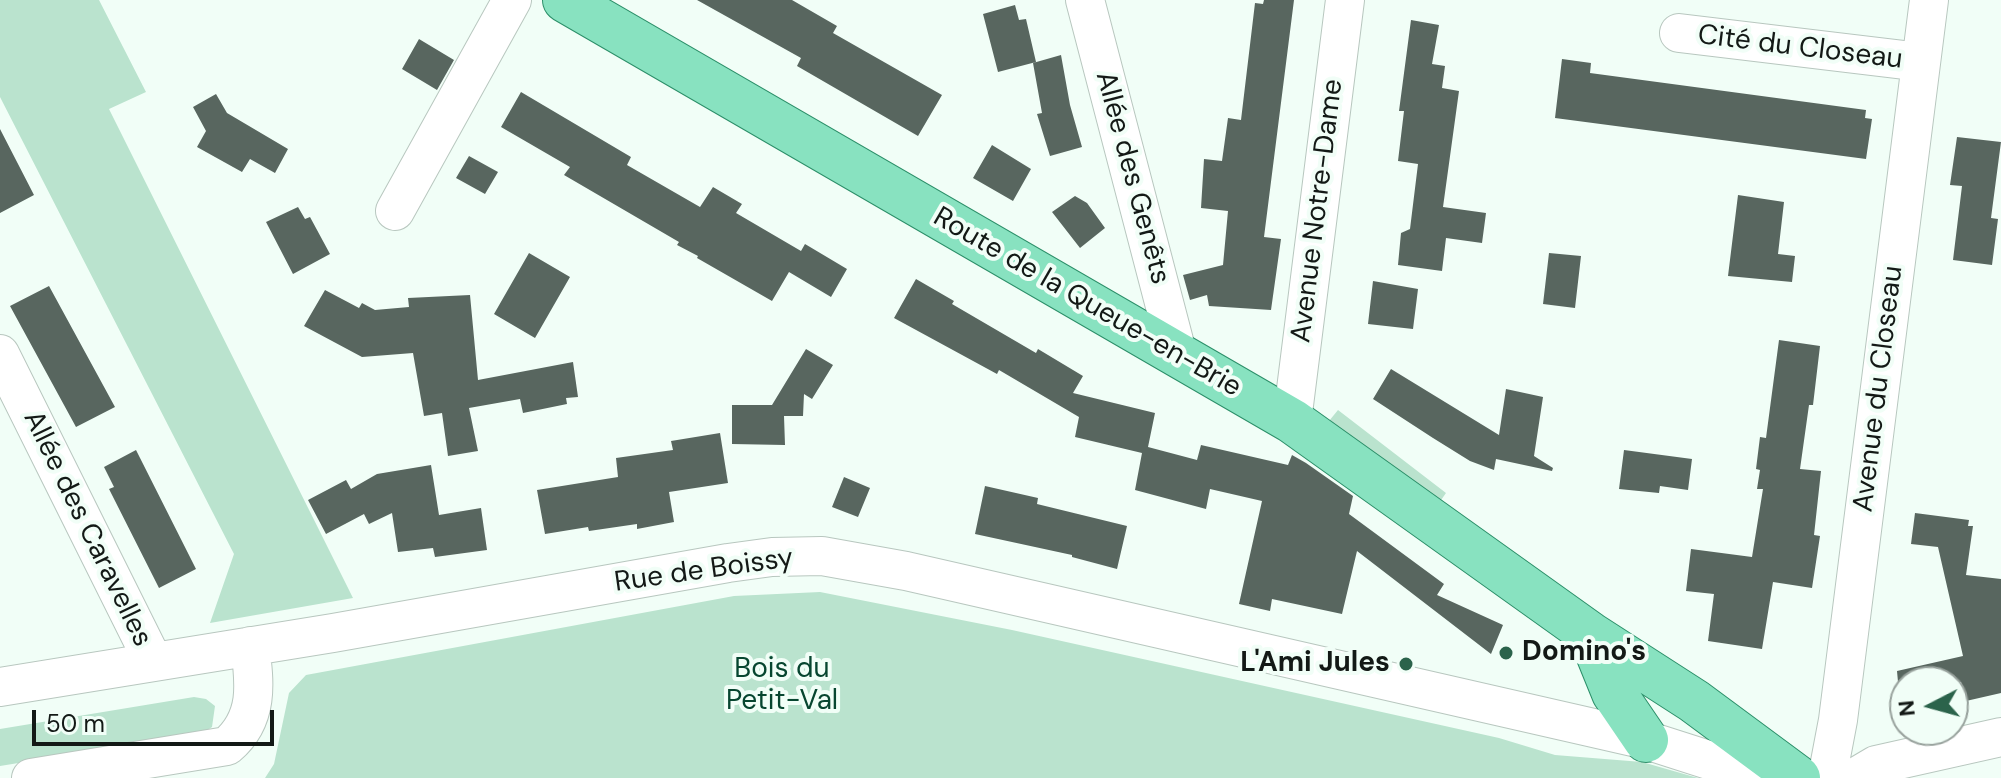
<!DOCTYPE html>
<meta charset="utf-8">
<style>
body{margin:0}
#map{position:relative;width:2001px;height:778px;overflow:hidden;background:#f1fef7;font-family:"DM Sans",sans-serif}
canvas{display:block}
.north{position:absolute;left:1889px;top:666px;width:80px;height:80px;box-sizing:border-box;background:#f1fef7;border:2px solid #98a29d;border-radius:50%;rotate:264deg;font-size:22px;font-weight:700;line-height:32px;text-align:center;color:#131916}
.north::after{content:'';display:block;margin:auto;width:28px;height:36px;background:#2b634b;clip-path:polygon(50% 0,100% 100%,50% 72%,0 100%)}
.scale{position:absolute;left:32px;top:710px;width:242px;height:36px;box-sizing:border-box;border:4px solid #131916;border-top:0;padding-left:10px;font-size:24px;line-height:28px;white-space:nowrap;color:#131916;-webkit-text-stroke:6px #f1fef7;paint-order:stroke}
</style>
<div id="map">
<canvas width="2001" height="778"></canvas>
<div class="north">N</div>
<div class="scale">50 m</div>
</div>
<script>
const c = document.querySelector('canvas').getContext('2d');
c.lineJoin = 'round';
function fill(path, color) { c.fillStyle = color; c.fill(path, 'evenodd'); }
function strokePath(path, color, width, dash) { c.strokeStyle = color; c.lineWidth = width; c.lineCap = dash ? 'butt' : 'round'; c.setLineDash(dash || []); c.stroke(path); }
function drawText(font, color, halo, rows, align = 'center') {
  c.font = font + ' "DM Sans",sans-serif'; c.lineWidth = 8; c.setLineDash([]); c.textBaseline = 'middle'; c.strokeStyle = halo; c.fillStyle = color; for (const [text, x, y, turn = 0] of rows) {
    c.save(); c.translate(x, y); c.rotate((+turn || 0) * Math.PI / 180); c.textAlign = isNaN(turn) ? turn : align; if (halo) c.strokeText(text, 0, 0); c.fillText(text, 0, 0); c.restore();
  }
}
const green = new Path2D(`
 M0,0H99L146,92L109,109L353,598L210,623L234,554L0,97Z
 M1338,410L1446,493L1439,503L1329,421Z
 M820,592L1012,630L1499,738L1555,755L1642,762L1698,778H265L274,764L289,693L306,675L734,596Z
 M194,697L206,699L215,706L212,727L203,733L0,766V729Z`);
const building = new Path2D(`
 M697,0H792L837,26L833,33L942,95L918,136L797,66L801,58Z
 M1264,0H1294L1264,237L1281,239L1271,310L1209,306L1207,295L1190,300L1183,275L1223,265L1228,211L1201,208L1204,159L1222,161L1228,118L1241,120L1255,3L1263,4Z
 M1015,5L1019,20L1026,19L1036,62L998,72L983,14Z
 M1411,20L1439,25L1432,64L1445,66L1442,88L1459,91L1443,207L1486,213L1482,243L1446,238L1442,271L1398,265L1401,233L1410,229L1418,164L1398,161L1404,111H1399Z
 M419,39L454,60L437,90L402,69Z
 M1061,55L1070,105L1082,147L1050,156L1037,114L1042,113L1033,63Z
 M1562,59L1591,63L1590,73L1866,110L1865,118L1872,119L1866,159L1555,118Z
 M521,92L631,157L627,165L700,207L713,187L742,204L736,213L801,251L805,244L847,269L831,297L789,272L772,301L697,258L698,256L677,245L679,242L564,175L570,167L501,127Z
 M216,94L227,113L288,149L275,173L250,159L242,172L197,147L206,131L193,107Z
 M0,129L34,195L0,213Z
 M1957,137L2001,142L1991,218L1998,219L1992,265L1953,260L1962,186L1950,185Z
 M992,145L1031,169L1013,201L973,178Z
 M469,156L498,172L485,194L456,178Z
 M1738,195L1784,202L1778,254L1795,256L1792,282L1728,276Z
 M1075,196L1087,203L1105,228L1080,248L1052,212Z
 M298,207L305,219L310,217L330,254L293,274L266,222Z
 M529,253L570,277L535,338L494,314Z
 M1549,253L1581,256L1575,308L1543,304Z
 M916,279L954,301L952,304L1036,353L1038,349L1083,376L1073,393L1155,413L1148,447L1197,460L1201,445L1288,465L1292,455L1306,463L1353,496L1349,514L1444,584L1437,595L1503,625L1491,654L1357,551L1342,614L1272,599L1270,611L1239,604L1262,501L1210,489L1206,509L1135,490L1142,453L1075,437L1079,417L999,370L997,374L894,318Z
 M1373,281L1418,289L1413,329L1368,324Z
 M49,286L115,407L76,427L10,306Z
 M325,290L359,308L362,303L375,310L409,307L408,298L470,295L478,380L573,362L578,397L566,398L567,404L523,413L520,399L469,408L478,451L448,456L442,413L424,416L413,353L362,357L304,326Z
 M1779,340L1820,346L1813,405H1809L1800,469L1821,471L1814,535L1820,536L1812,588L1773,582L1762,649L1708,641L1714,594L1686,591L1691,549L1752,557L1763,489H1757L1760,470L1756,469L1760,437L1766,438Z
 M806,349L833,365L812,399L804,394L803,416H784L785,445L732,444V405H772Z
 M1391,369L1499,435L1506,389L1543,397L1534,456L1553,468L1552,471L1496,459L1494,470L1470,461L1433,438L1373,399Z
 M720,433L728,483L669,492L674,522L637,529V524L589,531L588,527L545,534L537,490L618,477L616,458L673,450L671,441Z
 M136,450L196,569L159,588L109,489L114,487L104,467Z
 M1624,450L1692,459L1688,490L1660,486L1659,493L1619,489Z
 M431,465L439,515L481,508L487,550L435,557L433,548L398,552L392,513L369,524L364,514L326,534L308,500L346,480L351,489L377,474Z
 M844,477L870,488L858,517L832,507Z
 M985,486L1038,498L1037,504L1127,526L1117,569L1072,557V555L975,534Z
 M1915,513L1969,520L1968,526H1973L1966,575L2001,579V693L1966,701L1961,682H1898L1897,671L1963,656L1938,547L1911,544Z`);
const minor = new Path2D(`
 M1085,0L1178,356
 M1679,33L1921,62
 M395,211L512,0
 M0,354L153,661
 M1292,421L1345,0
 M0,687L333,633L728,563L772,557L822,556L906,571L1646,740L1765,778
 M31,778L227,746C259,719 255,684 250,646
 M1827,778L1838,720L1929,0
 M1854,778L1876,765L2001,737`);
const major = new Path2D(`
 M565,0L1292,421L1590,634L1694,701L1798,778
 M1590,634L1614,693L1646,740`);
const markers = [
 [1506,653,8,"#2b634b"],
 [1406,664,8,"#2b634b"]
];
const streetNames = [
 ["Cité du Closeau",1800,48,7],
 ["Allée des Genêts",1132,178,75],
 ["Avenue Notre-Dame",1318,211,-83],
 ["Route de la Queue-en-Brie",1087,303,30],
 ["Avenue du Closeau",1879,389,-83],
 ["Allée des Caravelles",87,529,64],
 ["Rue de Boissy",704,571,-8]
];
const poiNames = [
 ["Domino's",1522,653],
 ["L'Ami Jules",1390,664,"right"]
];
const parkNames = [
 ["Bois du",782,670],
 ["Petit-Val",782,702]
];
fill(green, '#bae3ce');
fill(building, '#58665f');
strokePath(minor, '#b8c7bf', 40);
strokePath(major, '#2c8f69', 46);
strokePath(minor, '#fff', 38);
strokePath(major, '#88e2c0', 44);
for (const [x, y, r, color] of markers) { const dot = new Path2D(); dot.arc(x, y, r, 0, 2 * Math.PI); c.fillStyle = color; c.fill(dot); strokePath(dot, '#f1fef7', 3); }
drawText('28px', '#131916', '#f1fef7', streetNames);
drawText('bold 28px', '#131916', '#f1fef7', poiNames, 'left');
drawText('28px', '#074630', '#f1fef7', parkNames);
</script>
